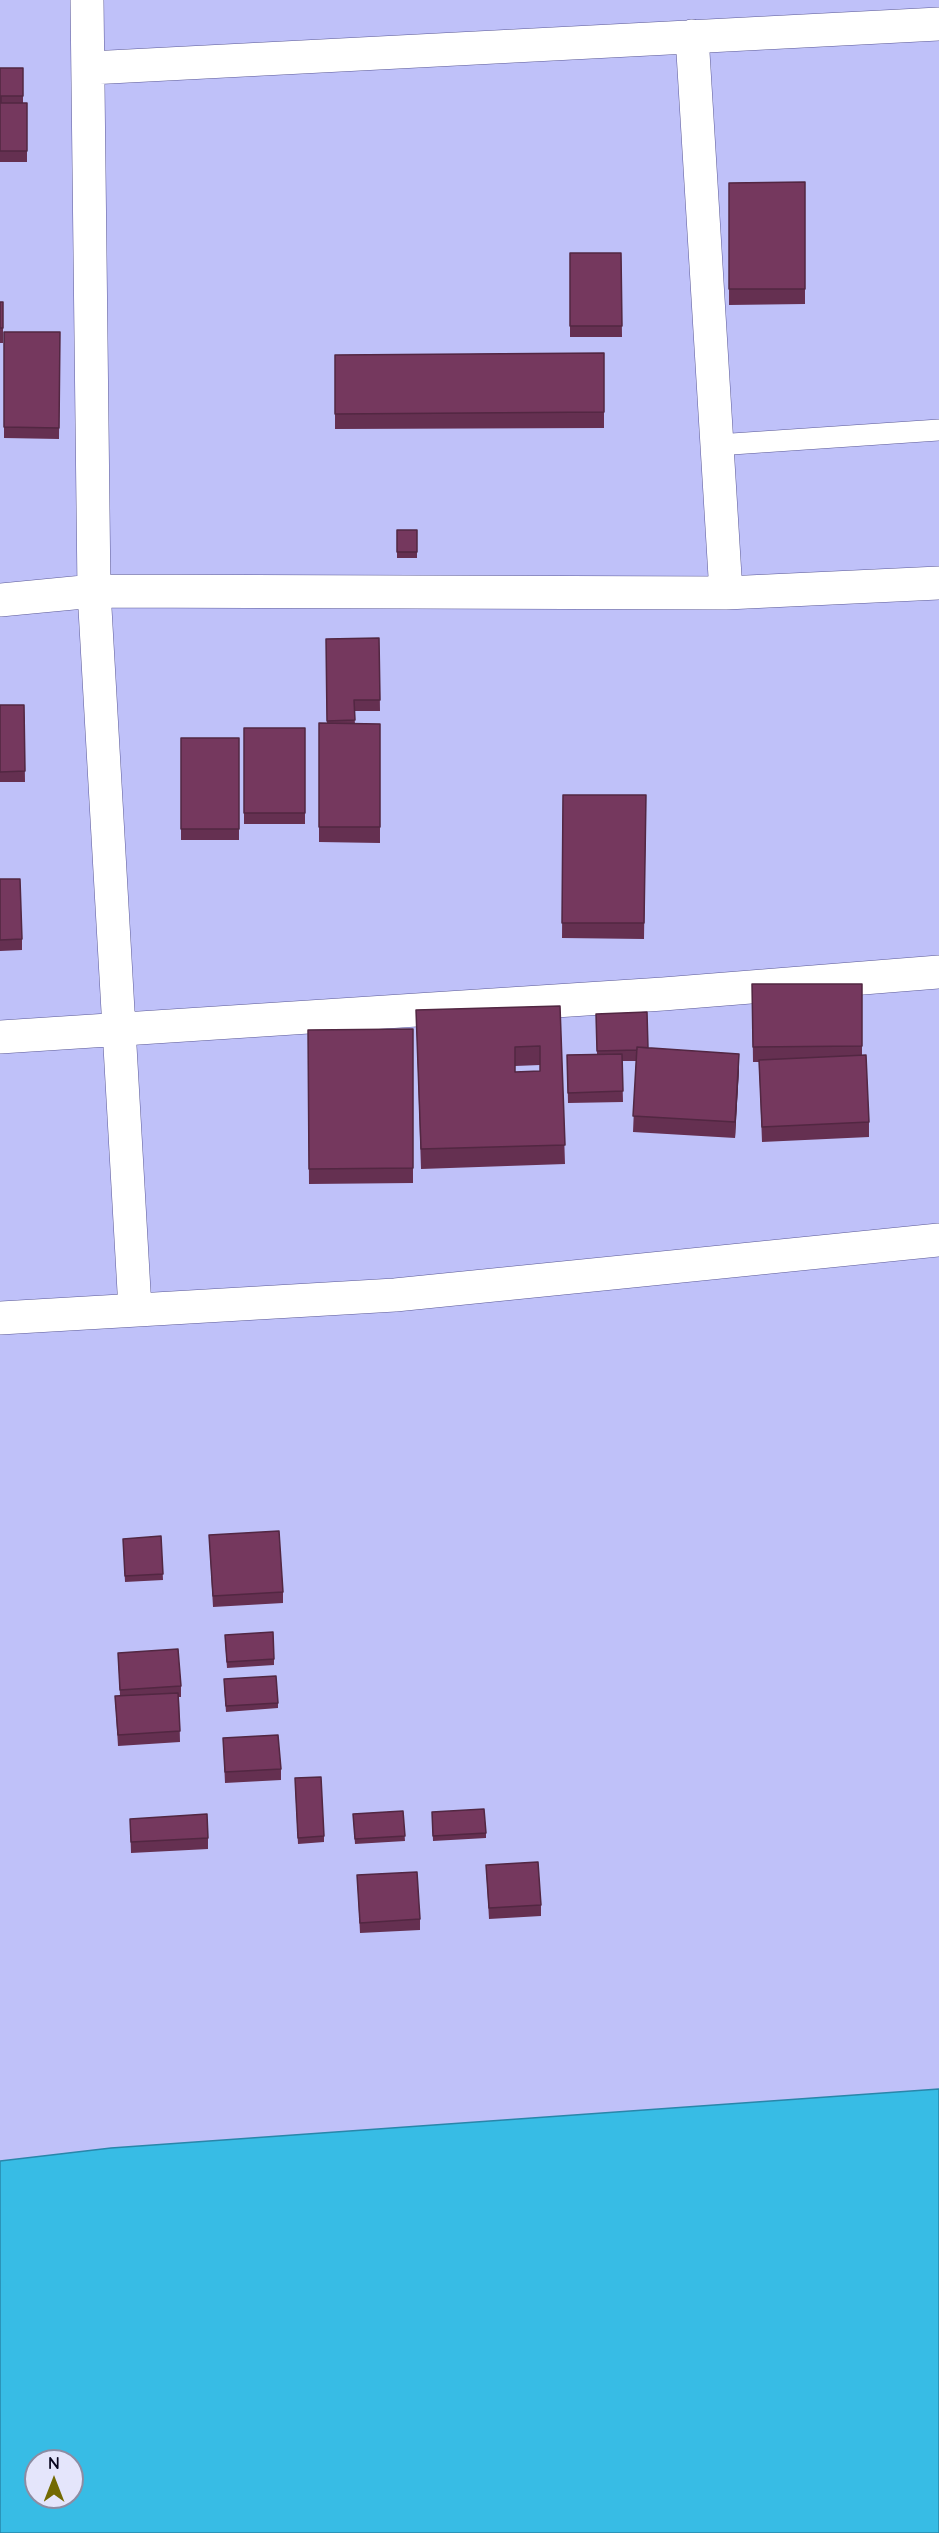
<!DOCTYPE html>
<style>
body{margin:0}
#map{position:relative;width:939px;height:2533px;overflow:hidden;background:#bfc1f9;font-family:Quicksand,sans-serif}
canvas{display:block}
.north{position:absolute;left:24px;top:2449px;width:60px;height:60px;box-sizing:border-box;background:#e4e5fb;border:2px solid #8c8ca3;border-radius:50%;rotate:0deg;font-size:16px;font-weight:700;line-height:24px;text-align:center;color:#09071f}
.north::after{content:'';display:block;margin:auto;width:21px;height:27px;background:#736a03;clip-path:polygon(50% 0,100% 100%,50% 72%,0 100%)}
</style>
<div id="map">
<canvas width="939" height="2533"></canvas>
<div class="north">N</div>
</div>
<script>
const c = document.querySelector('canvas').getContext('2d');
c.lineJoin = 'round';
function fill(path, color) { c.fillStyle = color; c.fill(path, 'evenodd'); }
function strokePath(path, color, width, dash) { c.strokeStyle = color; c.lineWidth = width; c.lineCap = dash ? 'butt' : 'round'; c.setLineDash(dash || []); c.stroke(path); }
const water = new Path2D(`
 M939,2089V2533H0V2161L111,2148ZM36,2461H72V2497H36Z`);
const lane = new Path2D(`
 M717,445L939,430`);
const street = new Path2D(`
 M87,0L94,591L135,1309
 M692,36L726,593
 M90,68L939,24
 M0,600L94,591L726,593L939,583
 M0,1037L663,994L939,972
 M0,1318L395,1295L939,1240`);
const wall = new Path2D(`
 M0,68H23V103H27V162H0Z
 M805,182V304L729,305V183Z
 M570,253H621L622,337H570Z
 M0,302H3V343H0Z
 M4,332H60L59,439L4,438Z
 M604,353V428L335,429V355Z
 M397,530H417V558H397Z
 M379,638L380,711H354L355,724H380V843L319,842V723L327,724L326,639Z
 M0,705H24L25,782H0Z
 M244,728H305V824H244Z
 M181,738H239V840H181Z
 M563,795H646L644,939L562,938Z
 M0,879L22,939V950L0,951Z
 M752,984H862V1056L869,1122V1137L762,1142L759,1062H753Z
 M560,1006L565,1164L421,1169L416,1010ZM540,1065V1071L515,1072V1066Z
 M596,1014L648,1048L739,1069L735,1138L633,1132L636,1061H622L623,1102L568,1103L567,1055L597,1054Z
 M413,1029V1183L309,1184L308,1030Z
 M209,1535L283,1592V1603L213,1607Z
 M161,1536L163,1580L125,1582L123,1539Z
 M225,1640L274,1659V1665L227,1668Z
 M118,1653L181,1686V1697H179L180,1742L118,1746L115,1696H120Z
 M224,1685L278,1703V1708L226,1712Z
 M223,1738L281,1769V1780L225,1783Z
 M295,1784L324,1836V1842L298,1844Z
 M403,1811L405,1841L355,1844L353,1814Z
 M432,1812L486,1833V1838L433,1841Z
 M130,1819L208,1838V1849L131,1853Z
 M486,1865L541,1905V1916L489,1919Z
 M357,1875L420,1919V1930L360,1933Z`);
const shadedWall = new Path2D(`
 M739,1054V1069L735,1138V1122Z`);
const building = new Path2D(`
 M0,68H23V96H1V103H27V151H0Z
 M805,182V289H729V183Z
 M570,253H621L622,326H570Z
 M0,302H3V328H0Z
 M4,332H60L59,428L4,427Z
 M604,353V412L335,414V355Z
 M397,530H417V552H397Z
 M379,638L380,700H354L355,720L327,721L326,639Z
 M0,705H24L25,771L0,772Z
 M319,723L380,724V827H319Z
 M244,728H305V813H244Z
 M181,738H239V829H181Z
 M563,795H646L644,923H562Z
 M0,879H20L22,939L0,940Z
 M752,984H862V1046L753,1047Z
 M560,1006L565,1145L421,1149L416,1010ZM540,1046V1071L515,1072V1047Z
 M647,1012L648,1048L637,1047V1050L597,1051L596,1014Z
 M413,1029V1168L309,1169L308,1030Z
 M637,1047L739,1054L735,1122L633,1116Z
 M622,1054L623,1091L568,1093L567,1055Z
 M866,1055L869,1122L762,1127L759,1060Z
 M279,1531L283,1592L213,1596L209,1535Z
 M161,1536L163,1574L125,1576L123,1539Z
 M273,1632L274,1659L227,1662L225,1635Z
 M178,1649L181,1686L120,1690L118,1653Z
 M276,1676L278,1703L226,1706L224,1679Z
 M178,1693L180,1731L118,1735L115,1696Z
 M278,1735L281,1769L225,1772L223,1738Z
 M321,1777L324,1836L298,1838L295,1778Z
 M484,1809L486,1833L433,1836L432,1812Z
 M403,1811L405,1836L355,1839L353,1814Z
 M207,1814L208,1838L131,1842L130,1819Z
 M538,1862L541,1905L489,1908L486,1865Z
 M417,1872L420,1919L360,1923L357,1875Z`);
fill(water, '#37bce5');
strokePath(water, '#2986aa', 1.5);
strokePath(lane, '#5a5896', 22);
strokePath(street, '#5a5896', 34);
strokePath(lane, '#fff', 21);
strokePath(street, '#fff', 33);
fill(wall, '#653051');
fill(shadedWall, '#522742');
fill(building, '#75385e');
strokePath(building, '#522742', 1.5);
</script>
